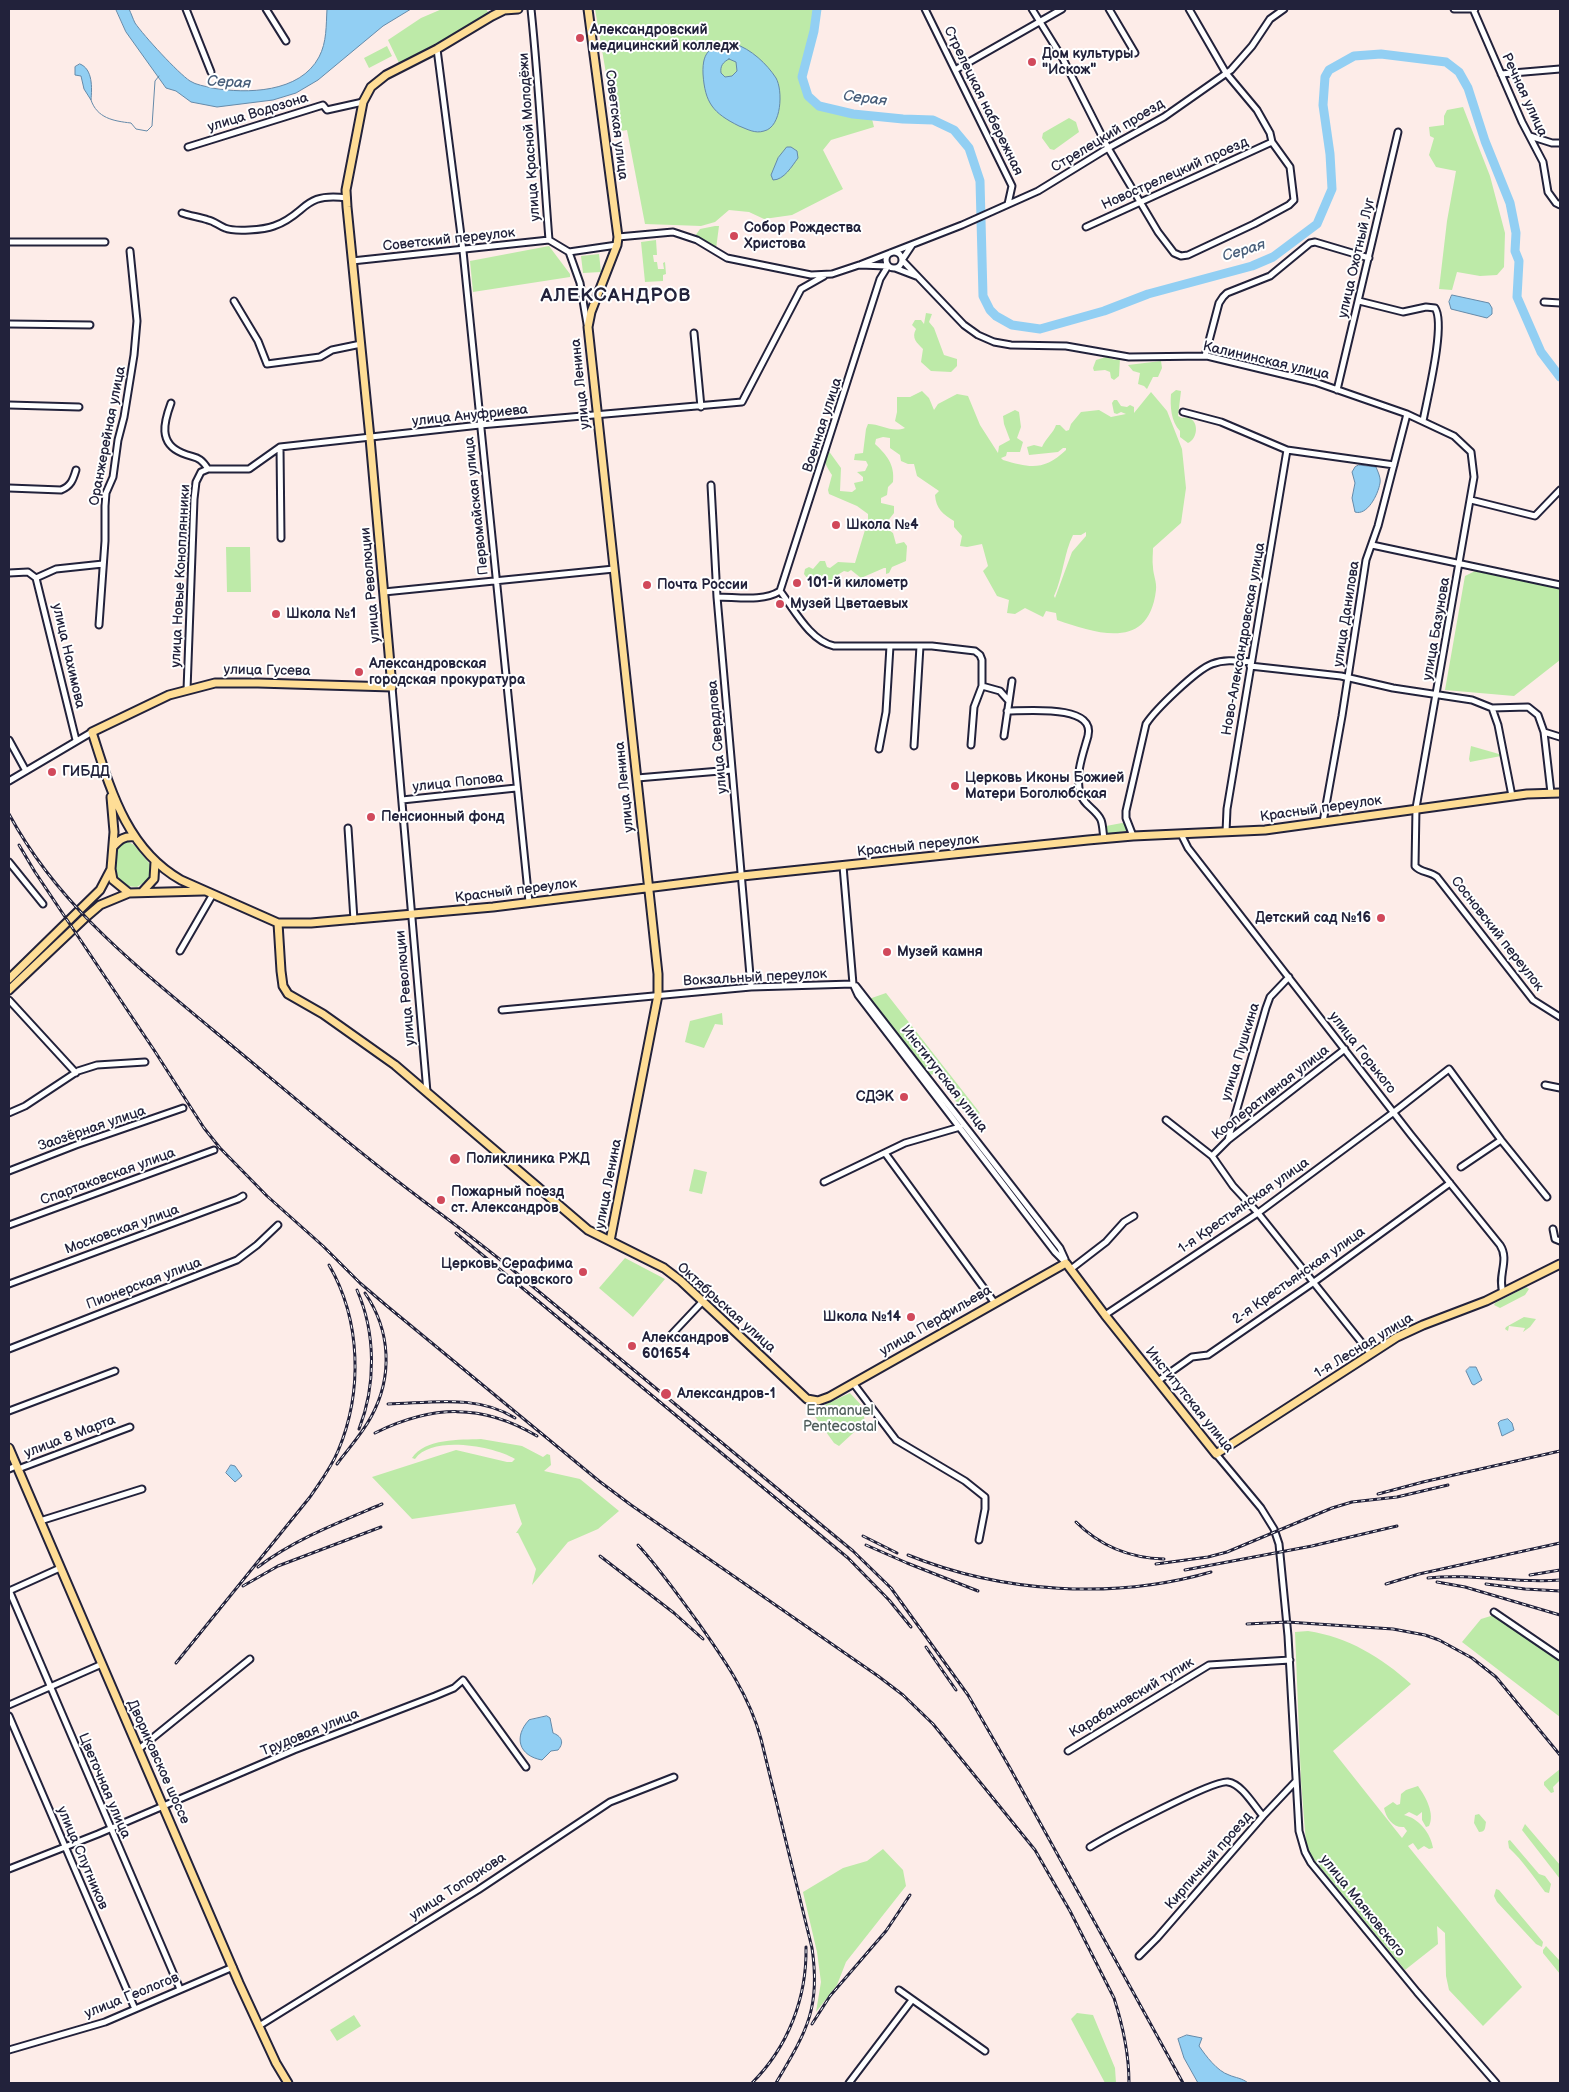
<!DOCTYPE html>
<meta charset="utf-8">
<style>
body{margin:0}
#map{position:relative;width:1569px;height:2092px;overflow:hidden;background:#fdece8;font-family:"Balsamiq Sans",sans-serif}
canvas{display:block}
.frame{position:absolute;inset:0;border:10px solid #22223b;pointer-events:none}
</style>
<div id="map">
<canvas width="1569" height="2092"></canvas>
<div class="frame"></div>
</div>
<script>
const c = document.querySelector('canvas').getContext('2d');
c.lineJoin = 'round';
function fill(path, color) { c.fillStyle = color; c.fill(path, 'evenodd'); }
function strokePath(path, color, width, dash) { c.strokeStyle = color; c.lineWidth = width; c.lineCap = dash ? 'butt' : 'round'; c.setLineDash(dash || []); c.stroke(path); }
function drawText(font, color, halo, rows, align = 'center') {
  c.font = font + ' "Balsamiq Sans",sans-serif'; c.lineWidth = 4; c.setLineDash([]); c.textBaseline = 'middle'; c.strokeStyle = halo; c.fillStyle = color; for (const [text, x, y, turn = 0] of rows) {
    c.save(); c.translate(x, y); c.rotate((+turn || 0) * Math.PI / 180); c.textAlign = isNaN(turn) ? turn : align; if (halo) c.strokeText(text, 0, 0); c.fillText(text, 0, 0); c.restore();
  }
}
const green = new Path2D(`
 M442,9H486L490,15L399,63L388,40L421,18Z
 M595,9H814L811,31L799,74L804,93L817,107L842,114L872,119L874,127L831,140L823,150L843,189L792,215L764,219L749,212L729,210L715,222L701,226L645,224L627,130L616,132Z
 M387,46L392,56L369,68L364,58Z
 M1463,107L1490,176L1505,233L1504,267L1497,275L1480,276L1457,272L1452,290L1439,289L1447,221L1456,171L1436,167L1429,155L1434,138L1430,136L1429,127L1444,125V116L1447,110Z
 M1069,118L1076,122L1079,132L1054,150L1050,149L1042,138L1043,133Z
 M715,226H719L716,249L695,236L700,229Z
 M656,240L657,255H653L654,262H657L658,269H664L663,263L665,262L666,274L663,275V281L645,282L641,242Z
 M549,246L570,274V277L473,292L470,261Z
 M599,254L601,272L583,273L581,256Z
 M926,313L932,314L929,322L934,328L944,355L957,359V366L951,372L931,371L921,362L923,349C917,343 911,338 916,329L912,325L915,320H921L924,324Z
 M1106,357L1115,360L1120,358L1119,376L1114,380L1111,378L1110,372L1105,370L1094,371L1093,368L1096,360Z
 M1161,361L1162,368L1158,377H1153L1147,389L1144,386L1138,384L1140,373L1133,371L1128,365Z
 M1176,390L1181,391L1178,416L1182,418C1199,414 1200,438 1188,443L1180,437V431C1171,422 1170,406 1171,394Z
 M922,391L929,398L934,410L938,404L957,394L968,396L980,425L998,453L999,446L1010,440L1004,424L1003,416L1015,410L1019,412L1021,427L1017,438L1023,442L1020,452H1007L1006,456L1001,458L1003,460C1030,468 1044,471 1066,450V448H1063L1058,452L1029,455L1027,447L1034,445L1042,447C1046,438 1054,432 1056,425H1060L1066,431L1069,430L1071,424L1081,412L1099,410L1111,417L1126,414L1121,412L1117,414L1114,413L1112,403L1114,400H1117L1121,406L1127,407L1130,405L1134,407V413L1151,392L1167,411L1182,449L1186,488L1181,523L1153,548C1153,554 1152,561 1153,567C1153,574 1157,582 1156,590C1149,651 1098,634 1057,620L1056,613L1046,611L1043,617L1025,608L1015,614L1007,613L1009,600L997,596L983,571L988,566L982,544L967,547L960,546L962,536L954,527V521C943,514 936,509 935,495L939,491L917,476L914,464H908L901,461L900,455L890,448V438L883,437L876,439L875,444C887,455 895,465 893,482L888,487L887,495L881,498V503L894,506V513L887,522L886,528L893,533L896,544L904,542L907,546L906,561L892,567L889,573L886,574V568H884L861,578L851,570L848,572L844,571L839,574L834,585L824,587L823,582L813,580L812,576L807,578L804,574L805,569L809,567L813,569L820,561H825L827,567L830,568L838,562L855,563L868,520V514L857,506L829,494L828,490L832,475C827,467 821,459 828,450L841,468L840,491L852,492L856,489L854,483L863,481V477L857,472L865,471L868,465L866,461L854,460L855,454L863,453L866,429L868,424C881,424 892,433 905,428L895,421L897,412V397H910ZM1086,532V536L1072,552L1055,598L1054,596C1063,576 1064,553 1073,535H1081Z
 M226,547H250L251,592H227Z
 M1477,570L1560,587V660L1514,696L1445,690L1465,576Z
 M1471,746L1499,754L1501,756L1470,762L1469,759Z
 M1122,823L1126,824L1128,831L1105,834L1104,830L1106,826Z
 M127,841L134,845L150,864L149,879L137,887L125,886C112,878 109,847 127,841Z
 M886,993L980,1113L970,1120L935,1074L928,1075L869,999Z
 M722,1013L723,1025L715,1024L704,1048L685,1042L690,1021Z
 M694,1169L707,1172L702,1194L689,1191Z
 M625,1258L665,1279L633,1317L599,1288Z
 M1526,1287L1529,1289L1525,1295L1500,1308L1494,1305L1495,1303Z
 M1524,1317L1536,1319L1530,1327L1523,1332L1525,1328L1509,1326L1508,1331L1505,1329L1506,1327Z
 M850,1393L862,1406L865,1422L839,1446L834,1443L811,1411Z
 M481,1439L522,1446L543,1457L547,1454L550,1455L551,1465L544,1471L580,1479L619,1511L598,1529L568,1542L532,1585L536,1569L518,1533H516L522,1524L515,1504L412,1519L372,1477L456,1450L507,1462H512L515,1459C493,1446 432,1435 415,1459L412,1458C425,1438 460,1440 481,1439Z
 M1494,1615H1498L1560,1661V1717L1462,1642L1481,1619Z
 M1308,1631C1348,1637 1381,1657 1411,1684L1333,1751L1402,1838L1407,1831L1404,1827C1393,1828 1386,1818 1384,1808L1393,1802L1397,1805L1400,1804L1401,1794L1406,1790L1418,1786C1426,1797 1435,1814 1429,1826L1426,1827L1422,1820V1812L1417,1816L1409,1812L1404,1815C1418,1818 1431,1833 1433,1848L1429,1849L1424,1846L1418,1850L1413,1843L1408,1846L1522,1987L1483,2026L1449,1990L1446,1976L1445,1933L1437,1926L1438,1944L1405,1970L1311,1856L1306,1843L1301,1781L1295,1632Z
 M1560,1769V1780L1553,1787L1554,1792L1551,1793L1544,1785V1782Z
 M1479,1814L1486,1822C1485,1827 1486,1832 1479,1832L1474,1823L1475,1815Z
 M1525,1824L1560,1865V1879L1522,1830Z
 M1510,1840L1539,1874L1545,1876L1551,1884L1549,1893L1545,1892C1533,1876 1523,1861 1509,1848L1508,1841Z
 M883,1849L903,1870L906,1886L846,1962L837,1985L816,2012L821,1982L817,1952L803,1892L843,1868L867,1861Z
 M1496,1889L1499,1890L1543,1942L1542,1947L1536,1944L1497,1902L1494,1896Z
 M1546,1946L1560,1961V1974L1543,1953V1950Z
 M1077,2013L1093,2015L1115,2068L1116,2083H1105L1071,2019Z
 M354,2015L361,2026L337,2041L330,2030Z`);
const water = new Path2D(`
 M116,9H129C131,13 133,19 135,23C144,36 178,73 190,81C196,85 205,86 212,88C247,94 300,93 319,57C327,42 326,25 327,9H411L383,26L318,80L296,93L273,100L217,107L191,102L176,91L166,88L126,32Z
 M735,44C751,49 767,64 776,78C783,90 782,127 764,131C755,134 747,129 739,126C713,113 705,103 703,74C702,49 712,45 735,44ZM729,59L736,62L737,71L732,76L725,77L721,73C720,66 723,62 729,59Z
 M80,64C93,69 92,88 91,100L84,89L81,76L75,75V67Z
 M787,147H791L797,151L798,158C792,166 784,180 773,180L771,175L778,158Z
 M1452,295L1489,303L1492,308V314L1487,318L1451,309L1449,302Z
 M1359,465L1376,467C1378,472 1381,478 1380,483C1378,495 1367,516 1355,512L1352,498L1355,483L1352,472L1355,467Z
 M1470,1367H1476L1482,1380L1474,1385L1472,1384L1466,1371Z
 M1508,1419L1512,1423L1514,1430L1502,1436L1498,1423L1500,1421Z
 M231,1465L235,1466L242,1476L235,1482L226,1473Z
 M547,1716L550,1718L553,1733C561,1736 565,1742 558,1750L551,1751L542,1760C519,1756 513,1737 529,1720Z
 M1187,2035L1202,2038L1199,2046C1206,2056 1217,2071 1229,2075C1236,2078 1242,2078 1248,2083H1198L1184,2058L1178,2039Z`);
const stream = new Path2D(`
 M91,100C97,118 113,121 131,123L136,129L147,131L152,126L155,81L159,76`);
const river = new Path2D(`
 M817,9L814,31L802,77L808,96L819,106L853,114L903,119L933,120L954,130L969,148L980,181L983,296L990,310L996,316L1012,325L1040,329L1104,311L1148,294L1252,266L1273,257L1317,224L1332,189L1330,154L1323,105L1325,77L1329,70L1354,56L1381,54L1446,62L1459,72L1468,88L1485,141L1510,203L1516,233L1515,251L1519,261L1517,297L1541,352L1560,377`);
const minor = new Path2D(`
 M186,9L211,72
 M266,9L286,41
 M531,9C539,86 543,163 549,240
 M925,9L1012,186L1008,204
 M1032,9L1063,59L1108,148L1158,232L1174,253L1181,256L1188,255L1254,224L1289,205L1294,200L1290,167L1272,142L1270,133L1257,110L1226,73L1189,9
 M1109,9L1135,53
 M1454,9H1475
 M1473,9L1522,122L1543,162L1548,192L1556,203L1560,205
 M437,49L463,251L529,902
 M955,70L1062,9
 M1501,74L1560,69
 M1530,136L1552,143H1560
 M188,147L323,105L327,110L363,102
 M182,213C190,216 200,217 208,220C214,221 219,226 225,228C234,232 264,230 274,226C308,214 301,192 347,198
 M1086,227L1272,142
 M618,237L673,232L697,240L727,258L811,275L832,274L859,265L888,266L880,279L780,591
 M549,240L569,252
 M9,242H105
 M912,245L902,260L964,325L978,335L994,342L1011,345L1066,346L1129,357L1207,356L1315,382L1407,414L1454,436L1471,452L1474,477L1416,808L1415,866C1421,873 1430,871 1437,877L1533,1000L1560,1017
 M886 260a8 8 0 1 1 16 0a8 8 0 1 1-16 0Z
 M569,252L580,283L587,324
 M569,252L617,245
 M352,261L549,240
 M862,264L962,225L1038,191L1108,148L1164,117L1231,70L1252,46L1270,19L1284,9
 M895,268L916,276
 M234,301L258,341L267,364L320,357L332,350L361,344
 M1359,301L1403,312L1426,307L1435,308C1446,324 1427,399 1423,421
 M1544,302L1560,303
 M9,324L90,325
 M694,333L701,407
 M1205,356L1219,303L1223,297L1227,293L1270,276L1310,243L1315,242L1369,258
 M1337,390L1398,132
 M171,403C164,422 158,443 182,453C196,459 199,455 208,469
 M9,405L79,407
 M1183,412L1221,422L1287,450L1394,465
 M280,447L281,538
 M711,485L717,597L751,987
 M9,488L61,490C71,486 73,480 76,470
 M1471,500L1535,516L1560,490
 M1372,545L1560,585
 M9,573L28,572L36,578L56,569L103,564
 M36,578L76,740
 M780,591C794,609 810,641 834,646H932L975,651L980,655L982,660V686L974,707L971,745
 M384,592L614,569
 M717,597C737,597 763,602 780,591
 M99,625L105,541V506L106,493L113,477L118,440L124,417L134,355L137,321L130,251
 M1250,666L1341,676L1393,688L1472,700L1492,708L1528,707L1538,715L1544,732L1560,737
 M982,686L1000,691L1008,700
 M392,687L427,1092
 M187,690L194,499L196,482L201,472L208,469H249L280,447L480,425L742,402L801,289L824,276
 M1492,708L1498,725L1512,796
 M1007,711C1026,711 1096,704 1088,736C1083,754 1075,774 1080,793C1083,805 1096,809 1101,820C1103,825 1103,833 1104,839
 M1544,732L1551,793
 M1004,736L1012,681
 M9,740L26,771
 M914,746L920,646
 M879,749L886,712L890,646
 M637,778L732,770
 M9,781L92,732
 M402,800L516,788
 M1323,822L1342,716L1366,560L1378,526L1407,414
 M348,828L354,920
 M1226,832L1227,809L1287,450
 M1181,834L1188,848L1411,1135L1500,1245C1510,1260 1497,1276 1503,1292
 M1133,836L1126,818V811L1146,724C1155,710 1196,670 1212,664C1225,659 1238,661 1251,662
 M9,862L43,904
 M843,866L853,984L858,995L1055,1252L1066,1263
 M180,951L213,894
 M856,986L1060,1248L1065,1259
 M9,1000L76,1073
 M502,1010L751,987L853,984
 M1545,1085L1560,1088
 M9,1113L25,1106L78,1071L97,1065L145,1062
 M1166,1120L1212,1156L1233,1186L1258,1213L1370,1353
 M1228,1140L1266,1008L1270,997L1289,977
 M885,1153L994,1302
 M1212,1156L1228,1140L1345,1049
 M1461,1167L1501,1140
 M9,1171L76,1145L183,1108
 M824,1182L905,1143L960,1127
 M9,1225L214,1150
 M1553,1229L1555,1239L1560,1241
 M1071,1269L1106,1242L1124,1222L1134,1216
 M9,1284L238,1199L243,1196
 M1105,1315L1258,1213L1394,1112L1449,1069L1501,1140L1547,1197
 M671,1335L703,1301
 M9,1349L237,1260L257,1245L278,1225
 M1158,1381L1192,1357L1208,1355L1314,1282L1450,1183
 M853,1383L896,1440L965,1481L985,1497V1509L979,1540
 M9,1411L115,1371
 M1216,1454L1261,1508L1274,1529L1279,1544L1288,1636L1299,1831L1305,1852L1311,1863L1417,1992L1496,2083
 M9,1469L16,1466
 M18,1469L130,1427
 M40,1521L142,1489
 M9,1590L180,1989
 M9,1591L60,1568
 M1494,1612L1560,1657
 M9,1705L102,1664
 M9,1716L135,2009
 M139,1749L250,1659
 M1068,1751L1209,1665L1290,1660
 M1090,1847C1108,1836 1214,1779 1228,1782C1242,1784 1254,1806 1263,1816
 M9,1869L98,1834L294,1750L435,1696L454,1688L463,1680L526,1767
 M1139,1956L1157,1938L1263,1816L1296,1781
 M899,1990L985,2051
 M259,2026L478,1890L610,1802L674,1777
 M9,2050L105,2022L233,1967
 M849,2083L912,2000`);
const major = new Path2D(`
 M518,9L504,10L492,16L437,49L386,75L371,87L363,102L346,190L347,207L370,438L392,687L258,683H215L169,695L92,732C110,788 126,849 181,880L278,923H311L493,907L742,876L1088,840L1133,836L1265,830L1527,794L1560,793
 M588,9L618,237L617,245L591,312L588,327L658,974V995L610,1241
 M111,797L114,832L111,869L113,880L129,893
 M113,847C120,839 124,836 135,837
 M143,891L154,879L155,862
 M278,923L281,971L283,986L288,994L323,1014L395,1065L588,1230L664,1268L681,1281L807,1399L818,1401L829,1397L1066,1263L1105,1315L1216,1454L1397,1337L1423,1325L1486,1301L1560,1264
 M9,979L100,890L111,869
 M9,990L86,917L100,905L129,893L203,891
 M9,1448L239,1983L276,2063L288,2083`);
const rail = new Path2D(`
 M9,814C58,905 135,965 213,1030C275,1081 336,1134 400,1183C440,1214 481,1243 520,1276L853,1551L891,1588L968,1695L1010,1768L1183,2083
 M19,845L35,872L154,1050L204,1128L220,1148L267,1196L323,1246L360,1283L387,1306L599,1481L631,1505L878,1676L903,1695L933,1724L1035,1850L1070,1911L1114,1998C1123,2026 1129,2054 1129,2083
 M456,1233L848,1558L889,1600L911,1627
 M357,1290C376,1333 376,1386 359,1429
 M388,1404C431,1403 477,1394 515,1418
 M375,1433C432,1405 482,1403 537,1436
 M337,1464C348,1449 362,1434 371,1417C393,1377 391,1331 365,1293
 M1378,1494L1423,1482L1560,1451
 M1076,1522C1100,1546 1130,1558 1164,1559
 M863,1536L897,1553
 M638,1545C660,1569 678,1595 697,1621C723,1658 749,1694 761,1739L812,1948C821,2009 806,2032 776,2083
 M866,1545L907,1563L978,1591
 M908,1555C1002,1593 1114,1600 1211,1572
 M600,1556L674,1613L703,1639
 M1156,1564L1208,1557L1227,1552L1332,1508L1352,1502L1397,1497L1448,1485
 M258,1567C295,1539 340,1522 382,1504
 M1185,1570L1312,1546L1397,1526
 M1530,1575L1560,1570
 M1428,1578C1473,1573 1516,1584 1560,1580
 M1437,1582L1465,1587L1560,1615
 M1386,1584L1419,1574L1560,1543
 M1486,1584L1525,1589L1560,1591
 M243,1586L278,1566L381,1527
 M1247,1624L1287,1622L1393,1629L1425,1635L1439,1640L1472,1658L1496,1677L1560,1755
 M926,1647L956,1690
 M176,1663L310,1497C320,1482 331,1468 338,1451C363,1392 361,1320 329,1265
 M812,2024L830,1996L886,1931L910,1895
 M752,2083C788,2047 807,1998 806,1947`);
const markers = [
 [580,38,5,"#d1495b"],
 [1032,62,5,"#d1495b"],
 [734,236,5,"#d1495b"],
 [836,525,5,"#d1495b"],
 [797,583,5,"#d1495b"],
 [647,585,5,"#d1495b"],
 [780,604,5,"#d1495b"],
 [276,614,5,"#d1495b"],
 [359,672,5,"#d1495b"],
 [52,772,5,"#d1495b"],
 [955,786,5,"#d1495b"],
 [371,817,5,"#d1495b"],
 [1381,918,5,"#d1495b"],
 [887,952,5,"#d1495b"],
 [904,1097,5,"#d1495b"],
 [455,1159,6,"#d1495b"],
 [441,1200,5,"#d1495b"],
 [583,1272,5,"#d1495b"],
 [911,1317,5,"#d1495b"],
 [632,1346,5,"#d1495b"],
 [666,1394,6,"#d1495b"]
];
const poiNames = [
 ["Александровский",590,30],
 ["медицинский колледж",590,46],
 ["Дом культуры",1042,54],
 ["\"Искож\"",1042,70],
 ["Собор Рождества",744,228],
 ["Христова",744,244],
 ["Школа №4",846,525],
 ["101-й километр",807,583],
 ["Почта России",657,585],
 ["Музей Цветаевых",790,604],
 ["Школа №1",286,614],
 ["Александровская",369,664],
 ["городская прокуратура",369,680],
 ["ГИБДД",62,772],
 ["Церковь Иконы Божией",965,778],
 ["Матери Боголюбская",965,794],
 ["Пенсионный фонд",381,817],
 ["Детский сад №16",1371,918,"right"],
 ["Музей камня",897,952],
 ["СДЭК",894,1097,"right"],
 ["Поликлиника РЖД",466,1159],
 ["Пожарный поезд",451,1192],
 ["ст. Александров",451,1208],
 ["Церковь Серафима",573,1264,"right"],
 ["Саровского",573,1280,"right"],
 ["Школа №14",901,1317,"right"],
 ["Александров",642,1338],
 ["601654",642,1354],
 ["Александров-1",677,1394]
];
const streetNames = [
 ["Речная улица",1524,95,65],
 ["Стрелецкая набережная",983,101,64],
 ["улица Водозона",258,113,-17],
 ["Советская улица",616,125,83],
 ["Стрелецкий проезд",1108,136,-31],
 ["улица Красной Молодёжи",530,137,-94],
 ["Новострелецкий проезд",1175,174,-24],
 ["Советский переулок",449,240,-6],
 ["улица Охотный Луг",1357,258,-77],
 ["Калининская улица",1266,361,13],
 ["улица Ленина",581,384,-96],
 ["улица Ануфриева",470,416,-6],
 ["Военная улица",823,425,-72],
 ["Оранжерейная улица",108,436,-79],
 ["Первомайская улица",477,506,-96],
 ["улица Новые Коноплянники",181,576,-87],
 ["улица Революции",371,585,-95],
 ["улица Данилова",1347,614,-81],
 ["улица Базунова",1437,629,-80],
 ["Ново-Александровская улица",1244,639,-80],
 ["улица Нахимова",68,656,77],
 ["улица Гусева",267,671,1],
 ["улица Свердлова",718,737,-95],
 ["улица Попова",458,783,-6],
 ["улица Ленина",625,787,-96],
 ["Красный переулок",1321,809,-8],
 ["Красный переулок",918,846,-6],
 ["Красный переулок",516,891,-7],
 ["Сосновский переулок",1497,934,52],
 ["Вокзальный переулок",755,978,-3],
 ["улица Революции",406,988,-95],
 ["улица Пушкина",1241,1052,-73],
 ["улица Горького",1362,1053,52],
 ["Институтская улица",944,1079,52],
 ["Кооперативная улица",1271,1093,-38],
 ["Заозёрная улица",92,1129,-19],
 ["Спартаковская улица",108,1177,-20],
 ["улица Ленина",609,1184,-79],
 ["1-я Крестьянская улица",1244,1206,-35],
 ["Московская улица",122,1230,-20],
 ["2-я Крестьянская улица",1299,1276,-35],
 ["Пионерская улица",144,1284,-21],
 ["Октябрьская улица",726,1308,42],
 ["улица Перфильева",936,1321,-30],
 ["1-я Лесная улица",1364,1346,-31],
 ["Институтская улица",1189,1400,51],
 ["улица 8 Марта",70,1437,-21],
 ["Карабановский тупик",1132,1698,-31],
 ["Трудовая улица",310,1733,-22],
 ["Двориковское шоссе",158,1762,66],
 ["Цветочная улица",104,1786,67],
 ["улица Спутников",82,1858,67],
 ["Кирпичный проезд",1209,1861,-49],
 ["улица Топоркова",458,1887,-33],
 ["улица Маяковского",1362,1906,51],
 ["улица Геологов",132,1996,-22]
];
const parkNames = [
 ["Emmanuel",840,1411],
 ["Pentecostal",840,1427]
];
const waterNames = [
 ["Серая",229,83,3],
 ["Серая",865,99,7],
 ["Серая",1244,251,-17]
];
const districtNames = [
 ["АЛЕКСАНДРОВ",616,296]
];
fill(green, '#bdeaa8');
fill(water, '#92cff3');
strokePath(water, '#658aa9', 1);
strokePath(stream, '#658aa9', 1);
strokePath(river, '#92cff3', 9);
strokePath(minor, '#22223b', 9);
strokePath(major, '#22223b', 11);
strokePath(minor, '#fff', 5);
strokePath(major, '#fedd96', 7);
strokePath(rail, '#22223b', 3);
strokePath(rail, '#fff', 1, [4]);
for (const [x, y, r, color] of markers) { const dot = new Path2D(); dot.arc(x, y, r, 0, 2 * Math.PI); c.fillStyle = color; c.fill(dot); strokePath(dot, '#fff', 2); }
drawText('bold 14px', '#22223b', '#fff', poiNames, 'left');
drawText('14px', '#22223b', '#fff', streetNames);
drawText('14px', '#505e5c', '#fff', parkNames);
drawText('italic 15px', '#495f7b', '#fff', waterNames);
c.letterSpacing = '1px';
drawText('bold 19px', '#22223b', '#fff', districtNames);
c.letterSpacing = '0px';
</script>
